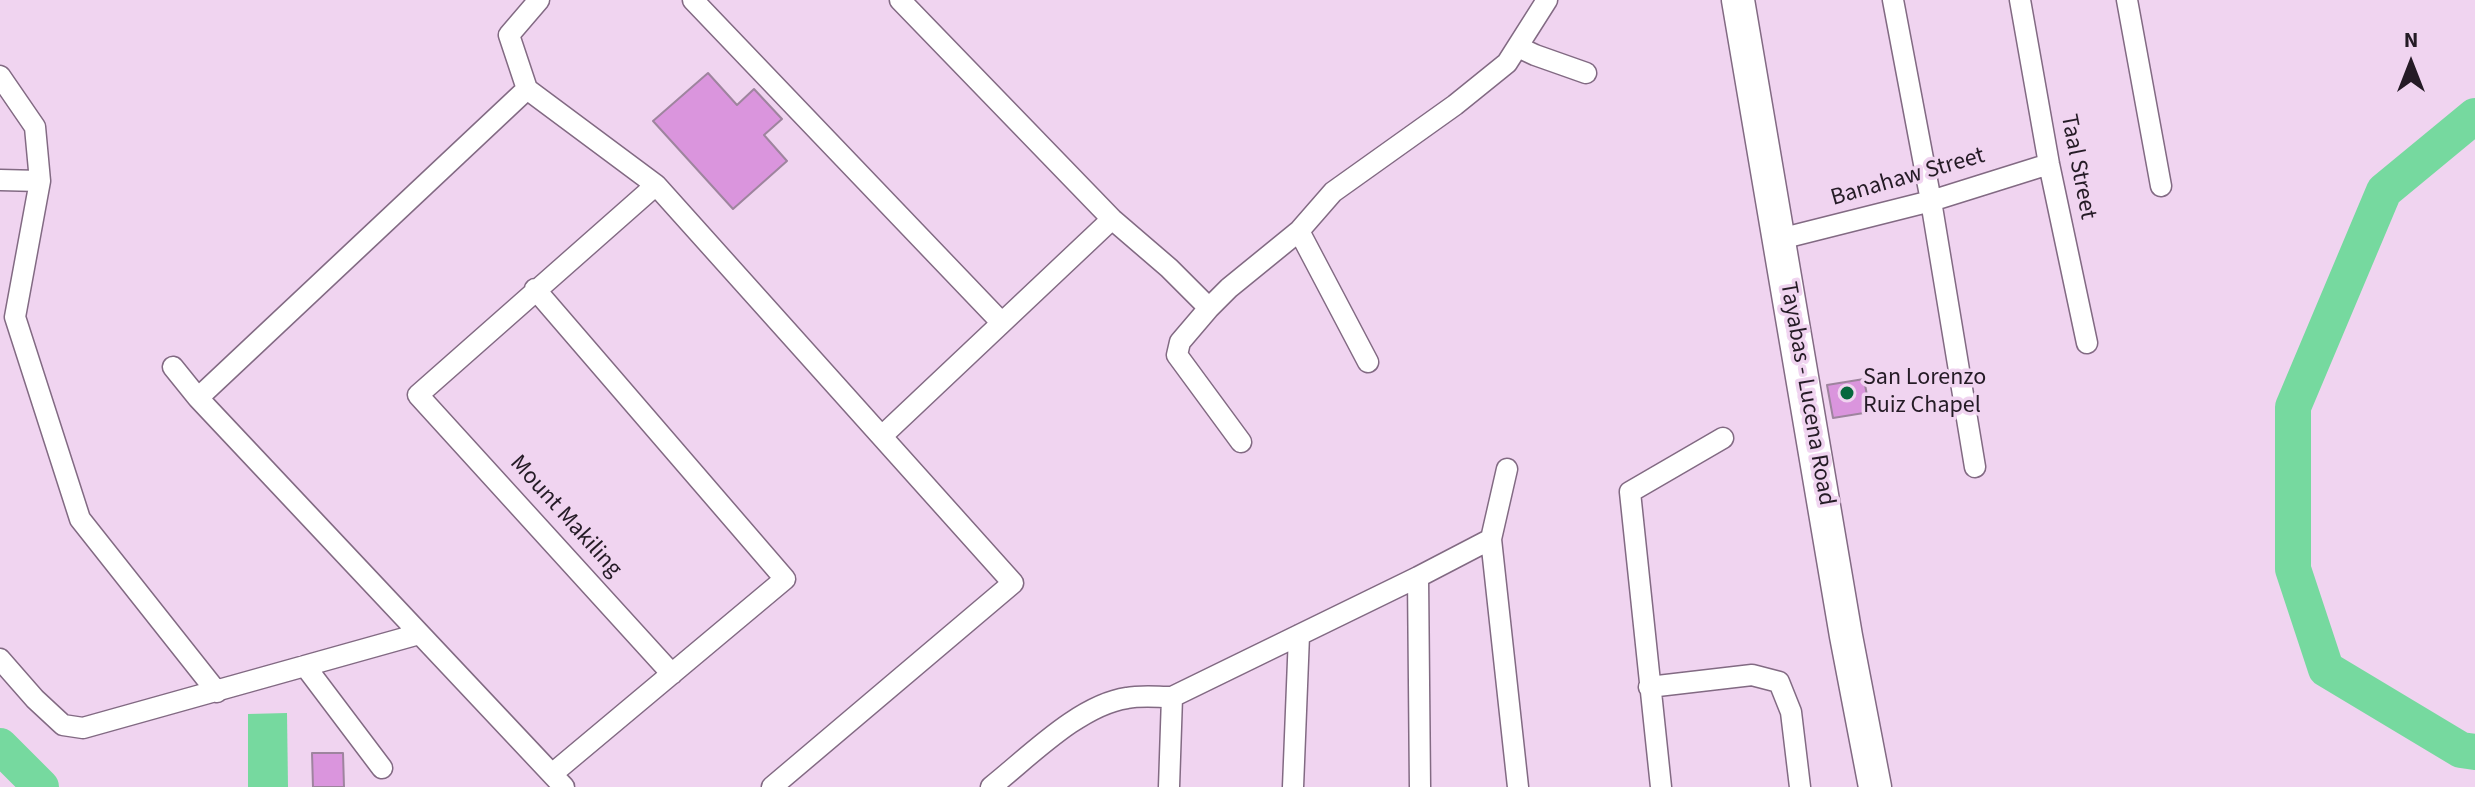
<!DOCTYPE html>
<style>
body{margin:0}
#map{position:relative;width:2475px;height:787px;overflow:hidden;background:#f0d4f0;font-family:"Source Sans 3",sans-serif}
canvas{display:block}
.north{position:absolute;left:2371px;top:24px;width:80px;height:80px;-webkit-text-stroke:6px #f0d4f0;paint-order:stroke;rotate:0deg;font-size:22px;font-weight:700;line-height:32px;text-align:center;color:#251b26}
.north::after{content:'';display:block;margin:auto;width:28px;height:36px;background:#251b26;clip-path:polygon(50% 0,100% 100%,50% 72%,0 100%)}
</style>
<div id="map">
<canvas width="2475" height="787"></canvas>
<div class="north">N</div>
</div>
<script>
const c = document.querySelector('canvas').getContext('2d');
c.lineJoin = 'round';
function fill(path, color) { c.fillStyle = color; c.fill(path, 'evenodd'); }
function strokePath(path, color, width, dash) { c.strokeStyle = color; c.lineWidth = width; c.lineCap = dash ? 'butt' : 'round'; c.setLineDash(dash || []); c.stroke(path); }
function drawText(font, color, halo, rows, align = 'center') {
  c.font = font + ' "Source Sans 3",sans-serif'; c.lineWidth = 7; c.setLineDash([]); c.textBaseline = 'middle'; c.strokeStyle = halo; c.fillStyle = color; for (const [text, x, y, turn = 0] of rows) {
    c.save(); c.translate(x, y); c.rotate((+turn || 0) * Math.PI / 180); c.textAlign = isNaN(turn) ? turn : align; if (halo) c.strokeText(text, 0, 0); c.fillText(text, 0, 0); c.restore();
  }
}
const water = new Path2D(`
 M287,713L288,787H248V714Z`);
const river = new Path2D(`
 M2475,116L2384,191L2293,407V569L2326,669L2461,750L2475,752
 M0,746L41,787`);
const building = new Path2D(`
 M708,73L737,105L754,89L782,119L764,135L787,161L733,209L653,121Z
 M1864,379L1870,412L1833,418L1827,385Z
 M312,753H343L344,787H313Z`);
const minor = new Path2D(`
 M539,0L509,35L527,89L656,185L1013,583L772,787
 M693,0L1001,322
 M900,0L1112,219L1169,268L1209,308L1229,288L1299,231L1333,192L1455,105L1507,63L1547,0
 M1893,0L1931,201L1975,467
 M2020,0L2049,164L2087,343
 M2127,0L2161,186
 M1518,47L1535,55L1586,73
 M0,76L35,127L40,181L15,317L80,519L217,692
 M0,180L40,181
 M656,185L418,395L672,674
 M1299,231L1368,362
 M1780,239L1931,201L2049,164
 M535,289L785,579L552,774
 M1209,308L1180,342L1177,355L1241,442
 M173,367L198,398L564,787
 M198,398L527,89
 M882,436L1112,219
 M1507,469L1491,539L1518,787
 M1418,577L1420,787
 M0,659L35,699L63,725L83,728L419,634
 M305,666L382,768
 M1649,687L1752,675L1779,682L1791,712L1800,787
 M991,787C1029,757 1079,705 1127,698C1141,695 1157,697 1172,697L1418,577L1491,539
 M1169,787L1172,697
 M1293,787L1299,635
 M1661,787L1630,492L1723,438`);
const primary = new Path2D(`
 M1738,0L1846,636L1875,787`);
const markers = [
 [1847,393,8,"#06683d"]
];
const streetNames = [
 ["Taal Street",2077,167,79],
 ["Banahaw Street",1908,178,-16],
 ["Tayabas - Lucena Road",1806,394,80],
 ["Mount Makiling",565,517,48]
];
const poiNames = [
 ["San Lorenzo",1863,379],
 ["Ruiz Chapel",1863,407]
];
fill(water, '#76d99f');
strokePath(river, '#76d99f', 36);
fill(building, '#da95dd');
strokePath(building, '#9e849e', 2);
strokePath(minor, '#826a83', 23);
strokePath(primary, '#826a83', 35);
strokePath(minor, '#fff', 20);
strokePath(primary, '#fff', 32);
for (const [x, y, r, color] of markers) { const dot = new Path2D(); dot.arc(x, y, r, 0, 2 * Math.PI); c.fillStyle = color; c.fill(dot); strokePath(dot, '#f0d4f0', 3); }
drawText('24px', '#251b26', '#f0d4f0', streetNames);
drawText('24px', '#251b26', '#f0d4f0', poiNames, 'left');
</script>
